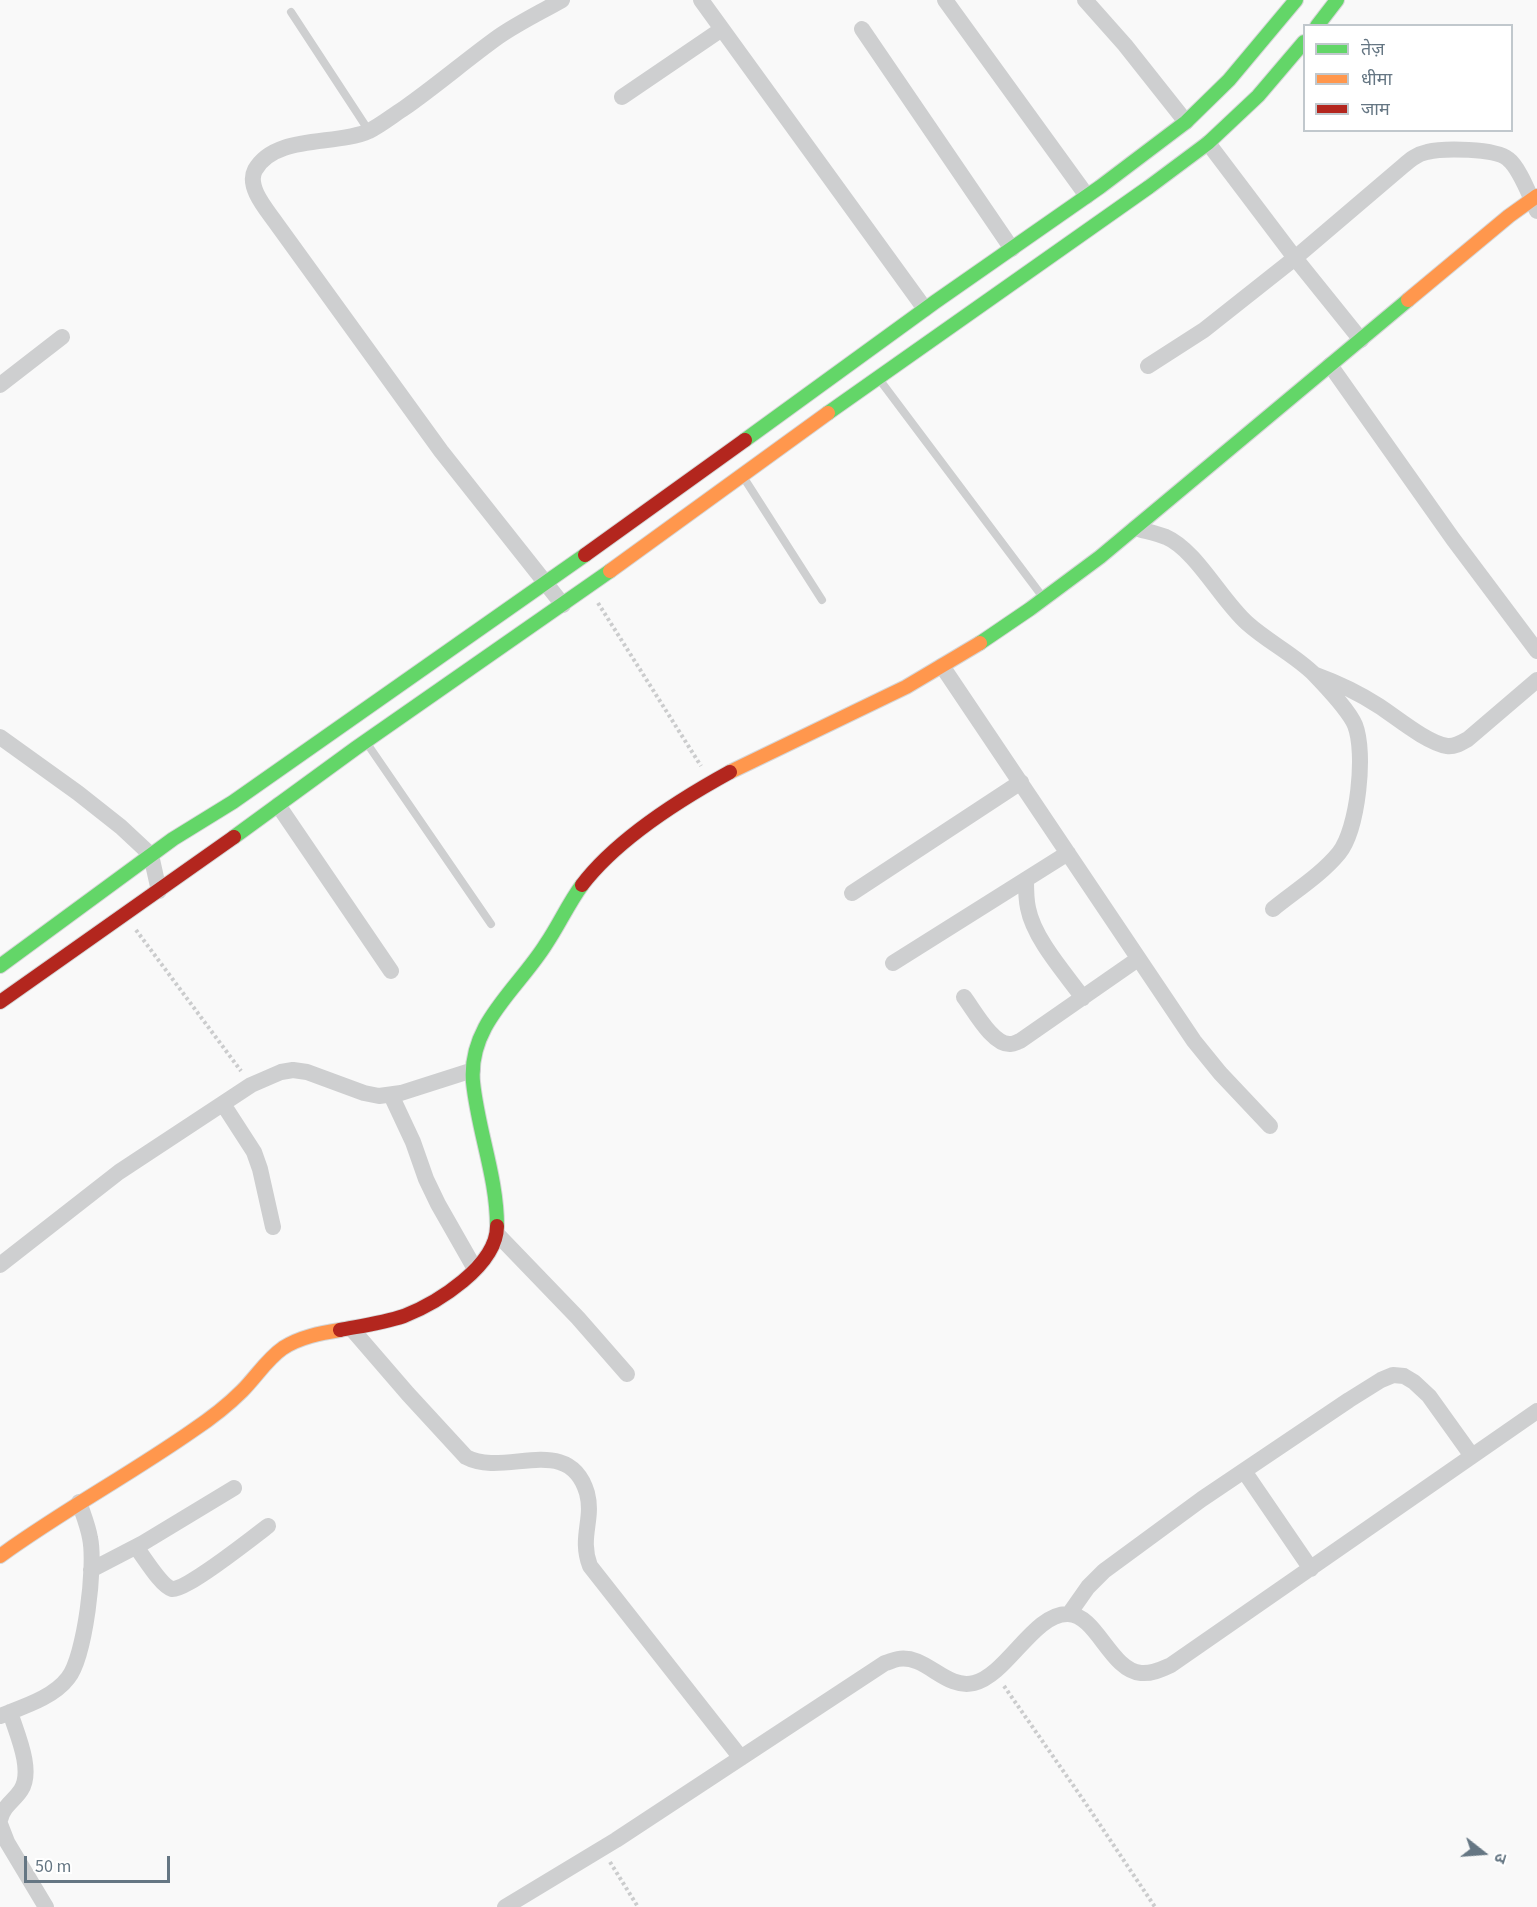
<!DOCTYPE html>
<meta charset="utf-8">
<style>
body{margin:0}
#map{position:relative;width:1537px;height:1907px;overflow:hidden;background:#f9f9f9;font-family:"Source Sans 3","Noto Sans Devanagari",sans-serif}
canvas{display:block}
.legend{position:absolute;left:1303px;top:24px;width:210px;height:108px;box-sizing:border-box;background:#fff;border:2px solid #c1c8cd;margin:0;padding:8px 10px;list-style:none;font-size:18px;color:#657683}
.legend li{display:flex;align-items:center;gap:12px;height:30px}
.legend b{width:30px;border:2px solid #c1c8cd}
.north{position:absolute;left:1453px;top:1823px;width:60px;height:60px;-webkit-text-stroke:4px #fff;paint-order:stroke;rotate:107deg;font-size:16px;font-weight:700;line-height:24px;text-align:center;color:#657683}
.north::after{content:'';display:block;margin:auto;width:21px;height:27px;background:#657683;clip-path:polygon(50% 0,100% 100%,50% 72%,0 100%)}
.scale{position:absolute;left:24px;top:1856px;width:146px;height:27px;box-sizing:border-box;border:3px solid #657683;border-top:0;padding-left:8px;font-size:18px;line-height:21px;white-space:nowrap;color:#657683;-webkit-text-stroke:4px #fff;paint-order:stroke}
</style>
<div id="map">
<canvas width="1537" height="1907"></canvas>
<ul class="legend">
<li><b style="height:8px;background:#63d668"></b>तेज़</li>
<li><b style="height:8px;background:#ff974d"></b>धीमा</li>
<li><b style="height:8px;background:#b3261e"></b>जाम</li>
</ul>
<div class="north">उ</div>
<div class="scale">50 m</div>
</div>
<script>
const c = document.querySelector('canvas').getContext('2d');
c.lineJoin = 'round';
function strokePath(path, color, width, dash) { c.strokeStyle = color; c.lineWidth = width; c.lineCap = dash ? 'butt' : 'round'; c.setLineDash(dash || []); c.stroke(path); }
const path = new Path2D(`
 M598,603L701,766
 M136,930L241,1071
 M1004,1686L1082,1798L1155,1907
 M610,1862L638,1907`);
const lane = new Path2D(`
 M291,12L369,131
 M879,379L1042,596
 M742,475L822,600
 M366,742L491,924`);
const street = new Path2D(`
 M562,0C541,12 518,23 498,37C466,60 436,86 403,109C392,116 381,125 369,131C336,146 275,134 255,170C246,187 267,210 276,223L441,451L563,605
 M701,0L925,309
 M945,0L1087,196
 M1085,0L1125,45L1186,122
 M862,29L1012,249
 M622,97L722,29
 M1208,143L1295,258L1361,340
 M1330,365L1453,539L1537,651
 M1148,366L1204,330L1295,258L1403,166C1410,160 1417,154 1427,152C1443,148 1495,148 1508,159C1520,168 1530,197 1537,211
 M0,385L62,337
 M1135,528C1145,531 1156,533 1166,537C1196,550 1221,600 1247,623C1268,642 1295,655 1315,675C1327,688 1348,709 1355,725C1366,753 1358,829 1339,853C1321,875 1295,891 1273,909
 M942,666L1194,1041L1220,1073L1270,1126
 M1316,675C1338,683 1359,693 1379,706C1396,717 1427,743 1447,746C1455,747 1461,743 1468,739L1537,680
 M0,737L78,793L121,827L151,855L159,891
 M278,805L391,971
 M1026,880C1026,889 1026,899 1028,908C1034,939 1065,973 1083,998
 M852,893L1021,782
 M893,963L1068,853
 M964,997C974,1010 993,1046 1011,1044C1014,1044 1017,1042 1020,1041L1138,959
 M391,1095L413,1142L426,1179L438,1204L475,1269
 M223,1104L254,1152L260,1169L273,1227
 M498,1235L578,1318L627,1374
 M0,1265L119,1172L251,1085L281,1072L293,1070L307,1072L364,1093L379,1096L401,1093L473,1070
 M351,1328L408,1394L466,1457C505,1478 569,1432 587,1493C594,1520 579,1537 590,1566L741,1758
 M1244,1471L1311,1569
 M136,1547C144,1557 161,1586 172,1589C184,1592 255,1536 268,1526
 M91,1570L143,1543L234,1488
 M1069,1614L1088,1587L1104,1571L1202,1499L1349,1400L1381,1380L1393,1375L1404,1376L1414,1382L1429,1396L1472,1456
 M0,1716C22,1707 53,1698 68,1678C85,1657 96,1565 90,1538C88,1526 83,1514 79,1502
 M0,1820C3,1806 14,1801 21,1790C34,1770 16,1732 10,1712
 M0,1824L7,1842L46,1907
 M505,1907L616,1840L885,1663C889,1662 893,1660 898,1659C926,1654 945,1690 974,1683C1007,1675 1034,1613 1068,1614C1097,1615 1110,1670 1141,1673C1152,1674 1162,1669 1171,1665L1537,1411`);
const fast = new Path2D(`
 M1317,26L1337,0
 M828,413L1149,187L1208,143L1258,96L1304,42
 M745,440L935,302L1100,187L1186,122L1229,80L1296,0
 M980,643L1030,609L1100,557L1408,300
 M234,837L356,748L610,571
 M0,966L173,839L233,802L585,555
 M497,1226C497,1177 478,1131 473,1082C468,1024 518,989 546,944C559,925 568,904 582,885`);
const slow = new Path2D(`
 M1408,300L1509,216L1537,196
 M610,571L828,413
 M730,772L906,687L980,643
 M0,1556C62,1511 129,1475 192,1431C210,1419 227,1406 242,1391C256,1377 267,1359 283,1348C300,1337 321,1333 340,1330`);
const jam = new Path2D(`
 M585,555L745,440
 M582,885C617,839 679,800 730,772
 M0,1002L234,837
 M340,1330C361,1326 383,1323 404,1316C437,1303 497,1266 497,1226`);
strokePath(fast, '#d5d6d7', 16);
strokePath(slow, '#d5d6d7', 16);
strokePath(jam, '#d5d6d7', 16);
strokePath(path, '#cbcccd', 4, [3, 3]);
strokePath(lane, '#cecfd0', 8);
strokePath(street, '#cecfd0', 16);
strokePath(fast, '#63d668', 14);
strokePath(slow, '#ff974d', 14);
strokePath(jam, '#b3261e', 14);
</script>
